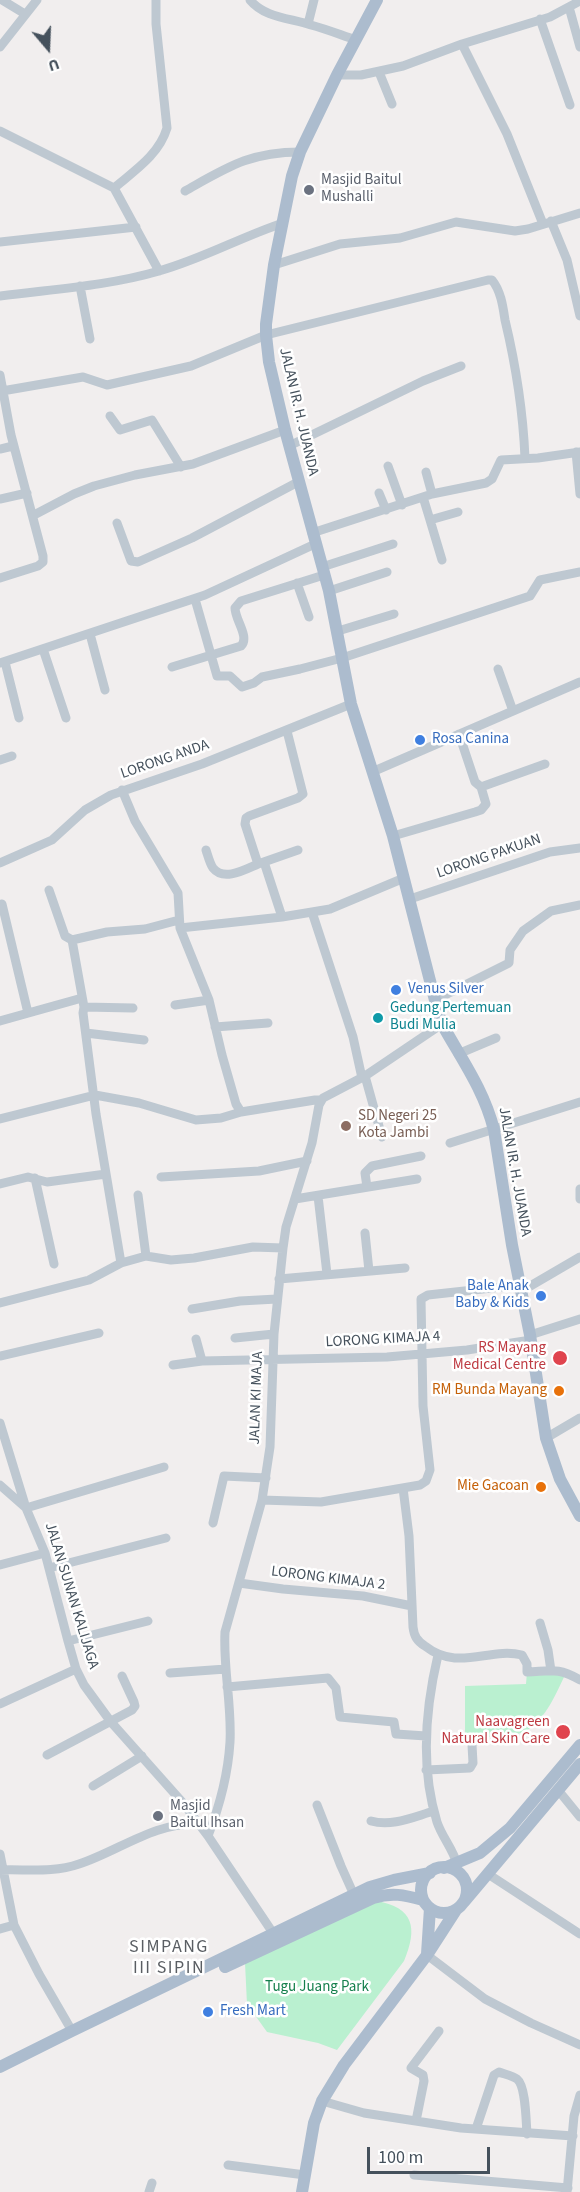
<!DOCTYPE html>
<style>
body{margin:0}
#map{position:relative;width:580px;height:2192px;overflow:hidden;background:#f1eeee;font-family:"Source Sans 3",sans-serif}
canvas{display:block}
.north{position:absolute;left:18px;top:18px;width:60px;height:60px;-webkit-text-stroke:4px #fff;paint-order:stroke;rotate:161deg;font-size:16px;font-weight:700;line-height:24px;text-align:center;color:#45515c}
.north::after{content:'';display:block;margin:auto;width:21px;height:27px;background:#45515c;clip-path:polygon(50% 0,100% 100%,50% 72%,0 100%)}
.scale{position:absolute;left:367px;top:2147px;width:123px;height:27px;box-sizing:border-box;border:3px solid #45515c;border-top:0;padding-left:8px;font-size:18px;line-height:21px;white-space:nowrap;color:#45515c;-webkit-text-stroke:4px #fff;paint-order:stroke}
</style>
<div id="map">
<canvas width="580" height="2192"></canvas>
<div class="north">U</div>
<div class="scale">100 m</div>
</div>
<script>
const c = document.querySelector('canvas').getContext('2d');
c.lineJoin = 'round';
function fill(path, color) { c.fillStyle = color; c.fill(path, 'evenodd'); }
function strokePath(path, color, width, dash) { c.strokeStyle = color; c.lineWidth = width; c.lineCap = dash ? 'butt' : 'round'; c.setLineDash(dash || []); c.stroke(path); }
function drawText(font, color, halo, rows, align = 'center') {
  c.font = font + ' "Source Sans 3",sans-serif'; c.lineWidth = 5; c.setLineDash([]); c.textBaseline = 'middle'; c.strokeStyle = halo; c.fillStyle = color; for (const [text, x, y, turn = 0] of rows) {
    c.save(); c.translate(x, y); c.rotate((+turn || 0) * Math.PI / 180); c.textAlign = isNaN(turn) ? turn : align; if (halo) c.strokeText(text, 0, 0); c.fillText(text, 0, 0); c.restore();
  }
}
const green = new Path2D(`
 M527,1672L566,1673C556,1693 547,1718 526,1731C516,1737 479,1737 465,1737V1686L526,1684Z
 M376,1901C414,1907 418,1928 404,1961L337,2050L318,2043L267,2032L247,2004L245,1963Z`);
const minor = new Path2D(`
 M2,0L25,14
 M250,0C265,18 290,18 311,25C326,29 341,35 356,40
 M569,7L580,47
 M540,19L570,105
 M308,24L314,0
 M462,44L507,134L543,224
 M0,47L37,0
 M379,72L392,104
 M337,75H361L403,66L462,44L550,17L580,1
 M0,131L114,188L159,271
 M114,188C134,171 159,155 167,128L156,24V0
 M185,191C228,167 250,152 300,152
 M551,221L567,260L580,316
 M0,242L136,227
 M274,265L340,244L400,238L456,222L515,231L528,229L580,213
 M80,286L90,339
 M0,296C53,289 108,286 159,271C202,259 241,237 283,223
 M0,375L11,435L43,556V562L38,566L0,578
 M2,391L83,377L107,385L191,366L266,335L488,280H492C501,291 503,307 505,320C516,366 523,411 525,458
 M110,416L120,430L152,420L181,467
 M289,446L423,381L461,366
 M0,449L13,446
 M576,452L580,494
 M388,466L402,505
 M426,472L432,494
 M379,493L386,510
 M423,497L430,520L458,512
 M0,499L27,493
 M34,515L74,494L94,486L135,475L193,464L285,430
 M430,520L442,560
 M117,523L131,561L138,562L192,538L298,482
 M312,533L432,494L486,483L492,479L501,460L538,458L580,452
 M322,567L393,544
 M297,583L309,617
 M329,591L387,572
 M195,599L217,676H230L242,687L254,683L262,677L300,669L342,658L530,596L540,580L580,572
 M338,631L394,614
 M90,634L105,690
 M43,649L66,718
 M5,662L19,718
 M0,663L205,595L315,544
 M172,667L241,646C250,637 235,620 235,608L241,601L324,575
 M498,669L513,711
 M287,731L303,794L298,798L249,816L246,818L245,824L258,864L298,850
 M0,760L12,756
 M372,772L580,682
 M481,787L545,764
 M122,790L135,821L178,893L180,928L209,1000L222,1055L236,1104L241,1112
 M393,836L475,812L481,810L486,804L481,787L475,782L459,734
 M206,850C208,856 210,864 213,868C224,882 246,869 258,864
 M264,862L282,917
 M0,863L52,840L85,810L111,795L202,764L351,704
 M49,890L65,936L72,940L84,1007L83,1013L96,1114L121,1263
 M410,899L550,852L580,848
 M2,904L28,1013
 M312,912L353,1037L362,1078
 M180,928L282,917L330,909L404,878
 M72,940L107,932L145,929L179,920
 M434,998L445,995L509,963L510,950L523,931L551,911L580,905
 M175,1005L209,1000
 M84,1007L133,1008
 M0,1021L82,998
 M215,1027L268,1023
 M86,1033L144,1040
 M458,1054L496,1038
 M365,1076L382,1137
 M0,1119L95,1095L139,1103L196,1120L221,1118L241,1112L315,1100H321
 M450,1143L580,1102
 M161,1177L259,1171L307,1161
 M35,1178L54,1264
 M0,1184L28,1177L47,1182L106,1174
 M367,1187L365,1173L372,1166L421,1156
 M580,1189V1199
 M138,1195L146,1256
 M318,1196L327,1274
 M295,1199L417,1179
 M365,1233L369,1271
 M279,1279L405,1268
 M520,1292L580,1257
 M0,1303L89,1280L121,1263L146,1256L171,1260L194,1258L253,1247L283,1248
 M192,1309L240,1301L277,1299
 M530,1335L580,1319
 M235,1338L274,1334
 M196,1339L202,1361
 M0,1356L99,1333
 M173,1365L202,1361L387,1357L467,1350L531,1340
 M0,1423L26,1508L45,1553L68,1641L76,1669L84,1685L111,1722L183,1803L208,1836L273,1933
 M546,1438L580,1418
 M0,1485L26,1508
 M403,1488L409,1536L413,1627C414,1636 417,1641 425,1646C458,1672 489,1647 522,1655L527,1664V1672C551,1671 558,1667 580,1680
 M262,1500L321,1502L420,1485L426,1481L430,1470L423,1406L421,1299L428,1295L519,1285
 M26,1508L164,1467
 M213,1523L224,1476L266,1478
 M0,1565L45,1553
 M49,1568L166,1538
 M239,1583L283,1589L363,1596L412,1606
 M540,1623L548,1650L551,1671
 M68,1641L148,1621
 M438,1655C425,1710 420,1767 437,1822C442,1837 453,1849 457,1864
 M170,1673L226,1669
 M227,1687L328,1678L336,1688L340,1717L394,1722L396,1734L426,1736
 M0,1704L76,1669
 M47,1755L132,1710L135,1706L134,1702L122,1676
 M426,1770L470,1768L473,1763L472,1745
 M93,1786L142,1756
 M558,1790L580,1817
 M317,1805L341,1866L354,1895
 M371,1821C392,1827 413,1817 434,1811
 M208,1836C220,1805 228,1775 230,1742C232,1705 223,1668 225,1632L262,1500L270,1447L274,1334L283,1248L286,1227L312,1143L319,1105L323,1098L365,1076L442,1024
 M0,1854L14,1925L39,1974L72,2031
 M0,1870C27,1869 53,1873 79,1864C119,1851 154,1822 198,1824
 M488,1874L580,1934
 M0,1929L14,1925
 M427,1955L485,1999L531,2023L580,2045
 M322,2101L364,2113L461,2128L573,2136
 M416,2121L424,2081L423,2075L411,2068L439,2031
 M476,2129L494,2075L499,2072C504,2074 513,2076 517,2079C526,2086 526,2122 527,2134
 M228,2165L305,2175
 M414,2175L568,2188
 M149,2192L152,2183
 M567,2192L574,2116L580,2095`);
const major = new Path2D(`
 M377,0L337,75L300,152L292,176L274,265L266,324V335L269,362L285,430L329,591L351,704L393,836L438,1012L442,1024C462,1060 484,1090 494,1130L512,1245L530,1335L546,1438L560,1479L580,1516
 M421 1890a23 23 0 1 1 46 0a23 23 0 1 1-46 0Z
 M444,1868L480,1853L510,1828L580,1745
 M464,1902L580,1764
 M427,1954L430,1908
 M225,1967L373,1898C392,1892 404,1895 423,1900
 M0,2067L72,2031L370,1887L394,1880L430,1873
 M302,2192L314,2123L322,2101L344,2065L427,1955L456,1910`);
const markers = [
 [309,190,6,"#6b7280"],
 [420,740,6,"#3f7fe0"],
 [396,990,6,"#3f7fe0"],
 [378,1018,6,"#0f9aa8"],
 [346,1126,6,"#8d6e63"],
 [541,1296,6,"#3f7fe0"],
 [560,1358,8,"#e0444e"],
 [559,1391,6,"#e8710a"],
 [541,1487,6,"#e8710a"],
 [563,1732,8,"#e0444e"],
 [158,1816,6,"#6b7280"],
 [208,2012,6,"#3f7fe0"]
];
const worshipNames = [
 ["Masjid Baitul",321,181],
 ["Mushalli",321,198],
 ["Masjid",170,1807],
 ["Baitul Ihsan",170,1824]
];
const streetNames = [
 ["JALAN IR. H. JUANDA",298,412,77],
 ["LORONG ANDA",165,760,-19],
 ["LORONG PAKUAN",489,857,-19],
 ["JALAN IR. H. JUANDA",514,1172,80],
 ["LORONG KIMAJA 4",383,1340,-3],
 ["JALAN KI MAJA",257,1398,-88],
 ["LORONG KIMAJA 2",328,1579,7],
 ["JALAN SUNAN KALIJAGA",71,1596,73]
];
const shopNames = [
 ["Rosa Canina",432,740],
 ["Venus Silver",408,990],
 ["Bale Anak",529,1287,"right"],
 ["Baby & Kids",529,1304,"right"],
 ["Fresh Mart",220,2012]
];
const cultureNames = [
 ["Gedung Pertemuan",390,1009],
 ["Budi Mulia",390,1026]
];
const educationNames = [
 ["SD Negeri 25",358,1117],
 ["Kota Jambi",358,1134]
];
const healthNames = [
 ["RS Mayang",546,1349],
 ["Medical Centre",546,1366],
 ["Naavagreen",550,1723],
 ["Natural Skin Care",550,1740]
];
const foodNames = [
 ["RM Bunda Mayang",547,1391],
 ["Mie Gacoan",529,1487]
];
const parkNames = [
 ["Tugu Juang Park",317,1988]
];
const quarterNames = [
 ["SIMPANG",169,1948],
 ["III SIPIN",169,1969]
];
fill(green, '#baf0d0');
strokePath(minor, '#bec8d1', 9);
strokePath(major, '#acbcce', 12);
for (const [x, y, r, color] of markers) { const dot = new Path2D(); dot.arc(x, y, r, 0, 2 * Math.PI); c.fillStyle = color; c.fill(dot); strokePath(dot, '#fff', 2); }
drawText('15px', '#5b616d', '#fff', worshipNames, 'left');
drawText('15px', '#45515c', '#fff', streetNames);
drawText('15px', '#366cbe', '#fff', shopNames, 'left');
drawText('15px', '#0d838f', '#fff', cultureNames, 'left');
drawText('15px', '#785e54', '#fff', educationNames, 'left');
drawText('15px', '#be3a42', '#fff', healthNames, 'right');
drawText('15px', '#c56008', '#fff', foodNames, 'right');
drawText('15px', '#147f4c', '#fff', parkNames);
c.letterSpacing = '1.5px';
drawText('18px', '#5a5e63', '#fff', quarterNames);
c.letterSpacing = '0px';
</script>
